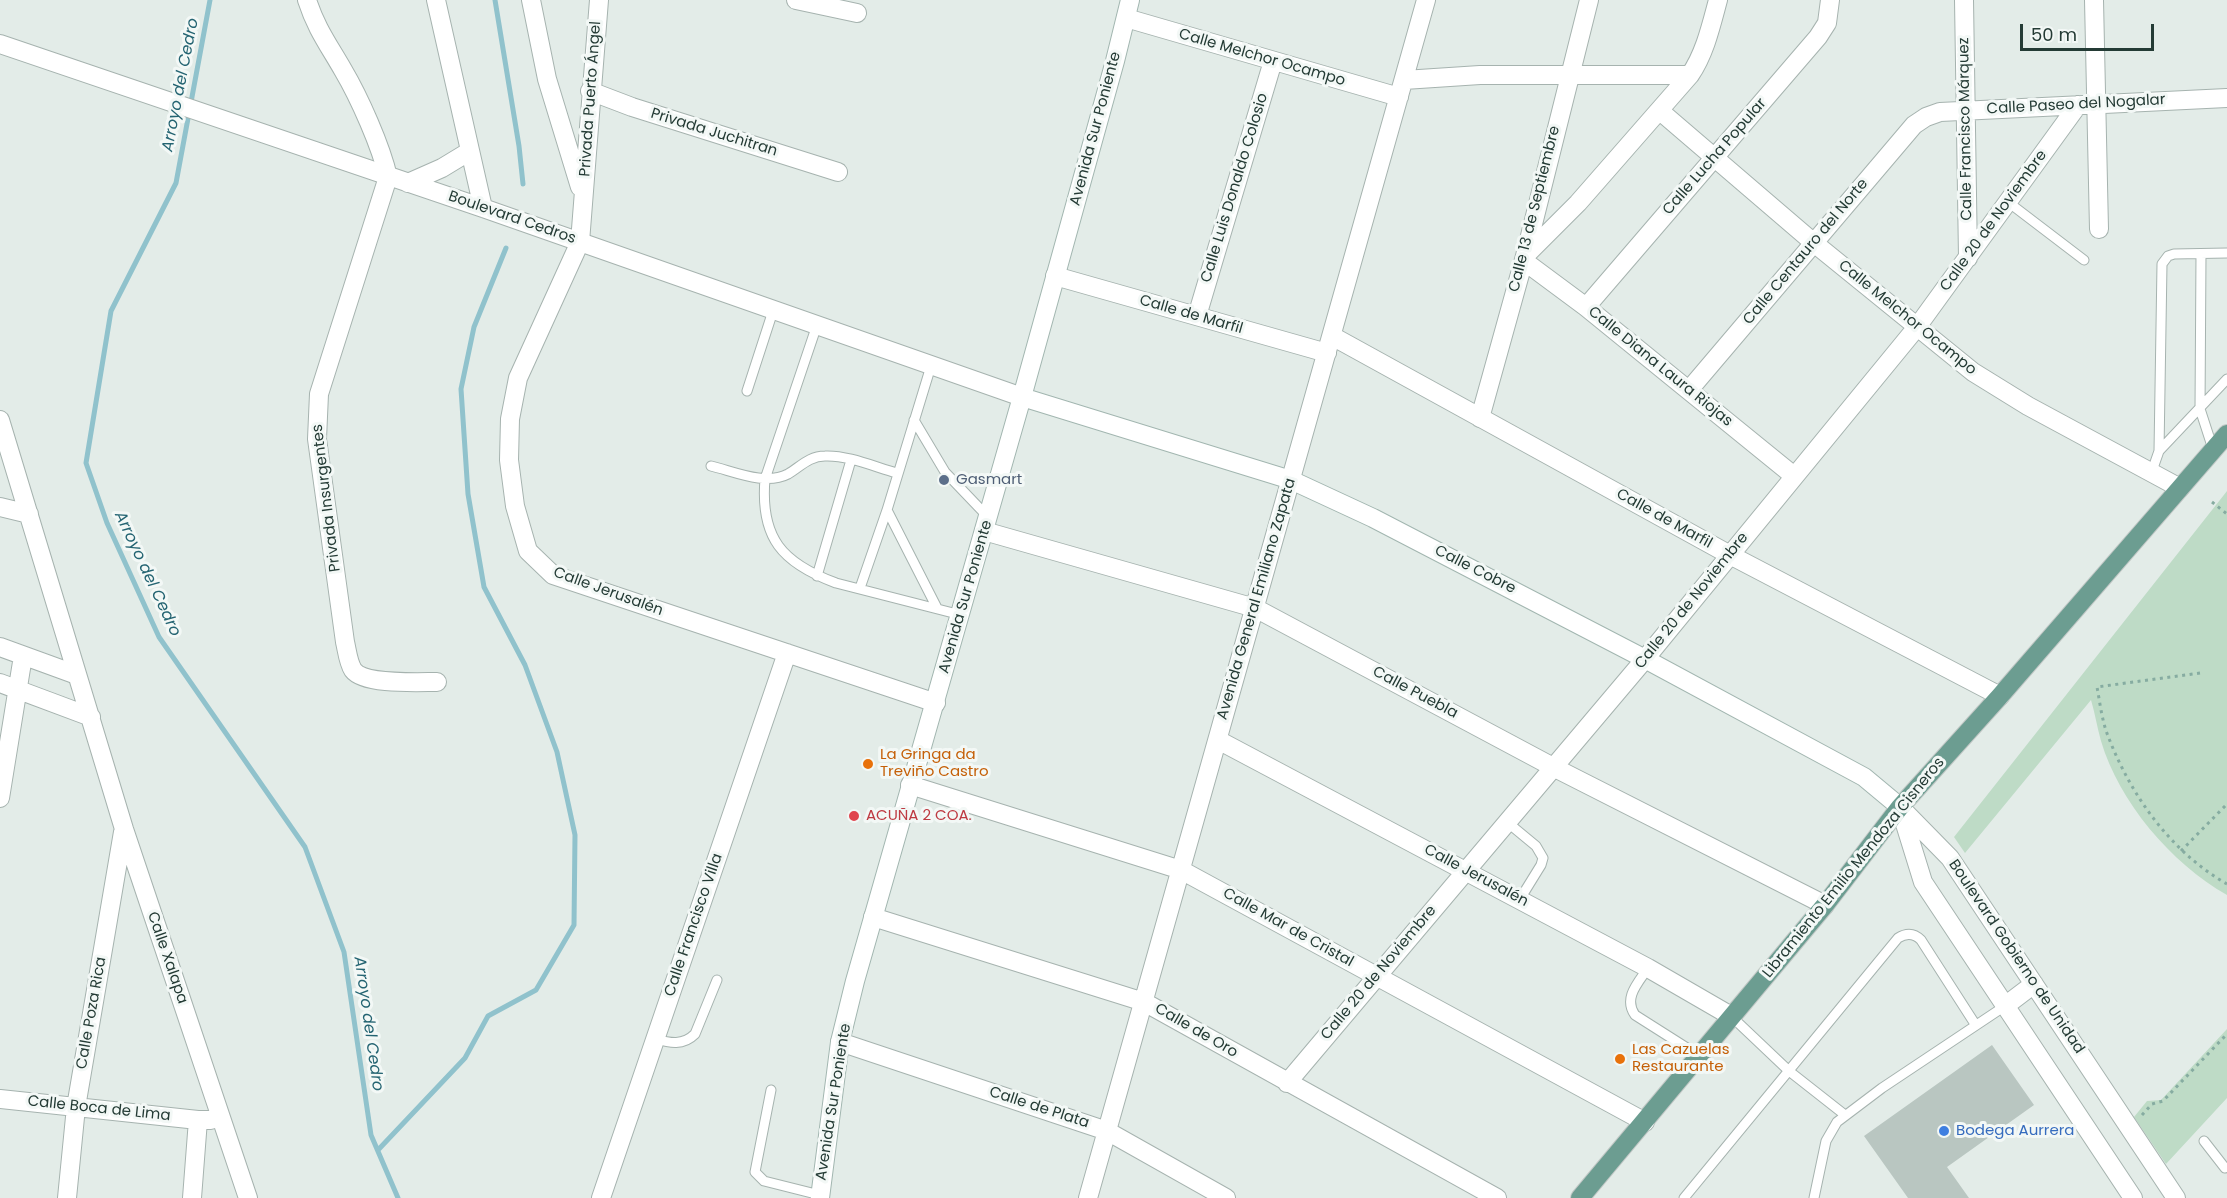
<!DOCTYPE html>
<meta charset="utf-8">
<style>
body{margin:0}
#map{position:relative;width:2227px;height:1198px;overflow:hidden;background:#e3ece8;font-family:Poppins,sans-serif}
canvas{display:block}
.scale{position:absolute;left:2020px;top:24px;width:134px;height:27px;box-sizing:border-box;border:3px solid #243b35;border-top:0;padding-left:8px;font-size:18px;line-height:21px;white-space:nowrap;color:#243b35;-webkit-text-stroke:4px #f3f8f6;paint-order:stroke}
</style>
<div id="map">
<canvas width="2227" height="1198"></canvas>
<div class="scale">50 m</div>
</div>
<script>
const c = document.querySelector('canvas').getContext('2d');
c.lineJoin = 'round';
function fill(path, color) { c.fillStyle = color; c.fill(path, 'evenodd'); }
function strokePath(path, color, width, dash) { c.strokeStyle = color; c.lineWidth = width; c.lineCap = dash ? 'butt' : 'round'; c.setLineDash(dash || []); c.stroke(path); }
function drawText(font, color, halo, rows, align = 'center') {
  c.font = font + ' Poppins,sans-serif'; c.lineWidth = 6; c.setLineDash([]); c.textBaseline = 'middle'; c.strokeStyle = halo; c.fillStyle = color; for (const [text, x, y, turn = 0] of rows) {
    c.save(); c.translate(x, y); c.rotate((+turn || 0) * Math.PI / 180); c.textAlign = isNaN(turn) ? turn : align; if (halo) c.strokeText(text, 0, 0); c.fillText(text, 0, 0); c.restore();
  }
}
const green = new Path2D(`
 M2227,491V895C2171,863 2119,802 2101,741C2097,727 2095,713 2091,700L1965,853L1954,837Z
 M2227,1029V1098L2166,1164L2134,1117L2147,1101L2161,1100Z`);
const stream = new Path2D(`
 M210,0L176,183L111,311L86,463L107,523L159,637L305,847L344,952L371,1135L398,1198
 M495,0L519,146L523,184
 M378,1150L465,1058L488,1016L536,990L574,925L575,835L557,752L525,665L484,587L468,494L461,389L474,327L506,248`);
const building = new Path2D(`
 M1992,1045L2034,1105L1947,1167L1969,1198H1908L1864,1136Z`);
const path = new Path2D(`
 M2212,502L2227,514
 M2200,673L2097,687C2100,703 2102,721 2108,736C2131,796 2171,852 2227,884
 M2181,851L2227,804
 M2142,1115L2152,1104L2163,1101L2227,1034`);
const service = new Path2D(`
 M2008,202L2084,260
 M2201,254L2200,409L2213,449
 M817,325L765,479C760,538 782,563 836,583L961,615
 M747,391L773,311
 M914,420L945,472L988,517
 M2159,451L2227,379
 M711,466C733,471 765,486 788,474C800,467 809,456 825,456C848,455 875,467 897,473
 M2152,471L2159,451L2162,264L2168,256L2174,254L2227,253
 M887,510L937,608
 M817,576L851,460
 M860,588L887,510L931,366
 M1507,822L1536,846L1543,858L1541,865L1520,899
 M1648,968C1638,983 1623,998 1635,1015L1698,1055
 M1731,1016L1789,1071L1845,1115
 M655,1039C670,1043 683,1046 695,1034L717,980
 M771,1090L755,1172L764,1181L820,1195
 M2204,1141L2225,1168
 M1684,1198L1898,938C1906,933 1914,933 1921,940L1975,1024
 M1814,1198L1826,1141L1837,1122L1882,1088L2005,1006`);
const minor = new Path2D(`
 M307,0C316,28 328,44 343,70C359,97 381,146 388,177L319,394L317,439L345,642C347,650 348,662 353,670C364,685 418,682 437,682
 M531,0L547,79L580,187
 M599,0L580,242L518,378L510,419L509,460L515,506L528,551L553,575L936,703
 M796,0L857,13
 M1964,0L1968,258
 M2094,0L2099,229
 M1126,18L1399,97
 M1404,80L1480,75H1690
 M590,91L632,107L838,172
 M1660,111L1814,243L1973,372L2028,406L2180,488
 M1525,256L1578,203L1690,75C1705,53 1711,26 1718,0
 M1524,261L1586,307L1794,476
 M1055,276L1327,353
 M1586,307L1818,37L1827,23L1830,0
 M1197,316L1273,61
 M1332,336L1730,555L2000,696
 M1689,390L1914,125L1926,117L1940,112L2227,98
 M1480,418L1525,256L1589,0
 M0,420L124,829L248,1198
 M0,507L29,514
 M984,531L1255,608L1553,767L1825,905
 M0,647L77,675
 M0,683L91,717
 M1218,740L1648,968L1731,1016
 M910,785L1181,870L1645,1122
 M0,798L23,656
 M873,917L1144,1002L1497,1198
 M840,1042L1107,1131L1226,1198
 M1287,1083L1645,659L1917,327L2078,105
 M0,1099L198,1120
 M67,1198L76,1107L123,832
 M192,1198L198,1120H211
 M601,1198L787,653
 M1088,1198L1426,0`);
const tertiary = new Path2D(`
 M436,0L483,208
 M0,44L483,208L1022,397
 M408,183L442,168L470,151
 M1900,807L1950,858L2176,1198
 M1901,811L1923,882L2133,1198
 M2005,1006L2034,984`);
const secondary = new Path2D(`
 M1022,397L1291,480L1373,518L1645,659L1864,777L1900,807
 M820,1198L840,1042L855,981L1022,397L1115,61L1130,0`);
const primary = new Path2D(`
 M1580,1198L1825,905L1900,807L2000,696L2227,434`);
const markers = [
 [944,480,6,"#5c6f8a"],
 [868,764,6,"#e8710a"],
 [854,816,6,"#e0444e"],
 [1620,1059,6,"#e8710a"],
 [1944,1131,6,"#3f7fe0"]
];
const streetNames = [
 ["Calle Melchor Ocampo",1262,58,16],
 ["Privada Puerto Ángel",591,99,-86],
 ["Calle Paseo del Nogalar",2076,105,-3],
 ["Avenida Sur Poniente",1096,129,-75],
 ["Calle Francisco Márquez",1966,129,-91],
 ["Privada Juchitran",714,133,17],
 ["Calle Lucha Popular",1715,157,-49],
 ["Calle Luis Donaldo Colosio",1235,188,-73],
 ["Calle 13 de Septiembre",1535,209,-76],
 ["Boulevard Cedros",512,218,19],
 ["Calle 20 de Noviembre",1994,221,-54],
 ["Calle Centauro del Norte",1806,252,-50],
 ["Calle de Marfil",1191,315,16],
 ["Calle Melchor Ocampo",1907,318,39],
 ["Calle Diana Laura Riojas",1660,367,39],
 ["Privada Insurgentes",327,498,-97],
 ["Calle de Marfil",1664,519,29],
 ["Calle Cobre",1475,570,27],
 ["Calle Jerusalén",608,592,20],
 ["Avenida Sur Poniente",966,597,-74],
 ["Avenida General Emiliano Zapata",1257,599,-74],
 ["Calle 20 de Noviembre",1692,601,-51],
 ["Calle Puebla",1415,693,28],
 ["Libramiento Emilio Mendoza Cisneros",1854,868,-51],
 ["Calle Jerusalén",1476,876,28],
 ["Calle Francisco Villa",694,925,-71],
 ["Calle Mar de Cristal",1288,928,29],
 ["Boulevard Gobierno de Unidad",2016,957,56],
 ["Calle Xalapa",167,958,71],
 ["Calle 20 de Noviembre",1379,973,-50],
 ["Calle Poza Rica",92,1013,-80],
 ["Calle de Oro",1196,1031,30],
 ["Avenida Sur Poniente",834,1102,-81],
 ["Calle de Plata",1039,1108,18],
 ["Calle Boca de Lima",99,1109,6]
];
const serviceNames = [
 ["Gasmart",956,480]
];
const foodNames = [
 ["La Gringa da",880,755],
 ["Treviño Castro",880,772],
 ["Las Cazuelas",1632,1050],
 ["Restaurante",1632,1067]
];
const healthNames = [
 ["ACUÑA 2 COA.",866,816]
];
const shopNames = [
 ["Bodega Aurrera",1956,1131]
];
const waterNames = [
 ["Arroyo del Cedro",181,85,-79],
 ["Arroyo del Cedro",147,574,65],
 ["Arroyo del Cedro",368,1024,82]
];
fill(green, '#bedbc6');
strokePath(stream, '#90c2cc', 5);
fill(building, '#b9c6c1');
strokePath(service, '#a6b3af', 11);
strokePath(minor, '#a6b3af', 20);
strokePath(tertiary, '#a6b3af', 20);
strokePath(secondary, '#a2b6b0', 20);
strokePath(primary, '#c2c8c6', 20);
strokePath(path, '#86aca1', 3, [3, 4.5]);
strokePath(service, '#fff', 9);
strokePath(minor, '#fff', 18);
strokePath(tertiary, '#fff', 18);
strokePath(secondary, '#fff', 18);
strokePath(primary, '#6c9d91', 18);
for (const [x, y, r, color] of markers) { const dot = new Path2D(); dot.arc(x, y, r, 0, 2 * Math.PI); c.fillStyle = color; c.fill(dot); strokePath(dot, '#f3f8f6', 2); }
drawText('15px', '#243b35', '#f3f8f6', streetNames);
drawText('15px', '#4e5e75', '#f3f8f6', serviceNames, 'left');
drawText('15px', '#c56008', '#f3f8f6', foodNames, 'left');
drawText('15px', '#be3a42', '#f3f8f6', healthNames, 'left');
drawText('15px', '#366cbe', '#f3f8f6', shopNames, 'left');
drawText('italic 16px', '#246472', '#f3f8f6', waterNames);
</script>
